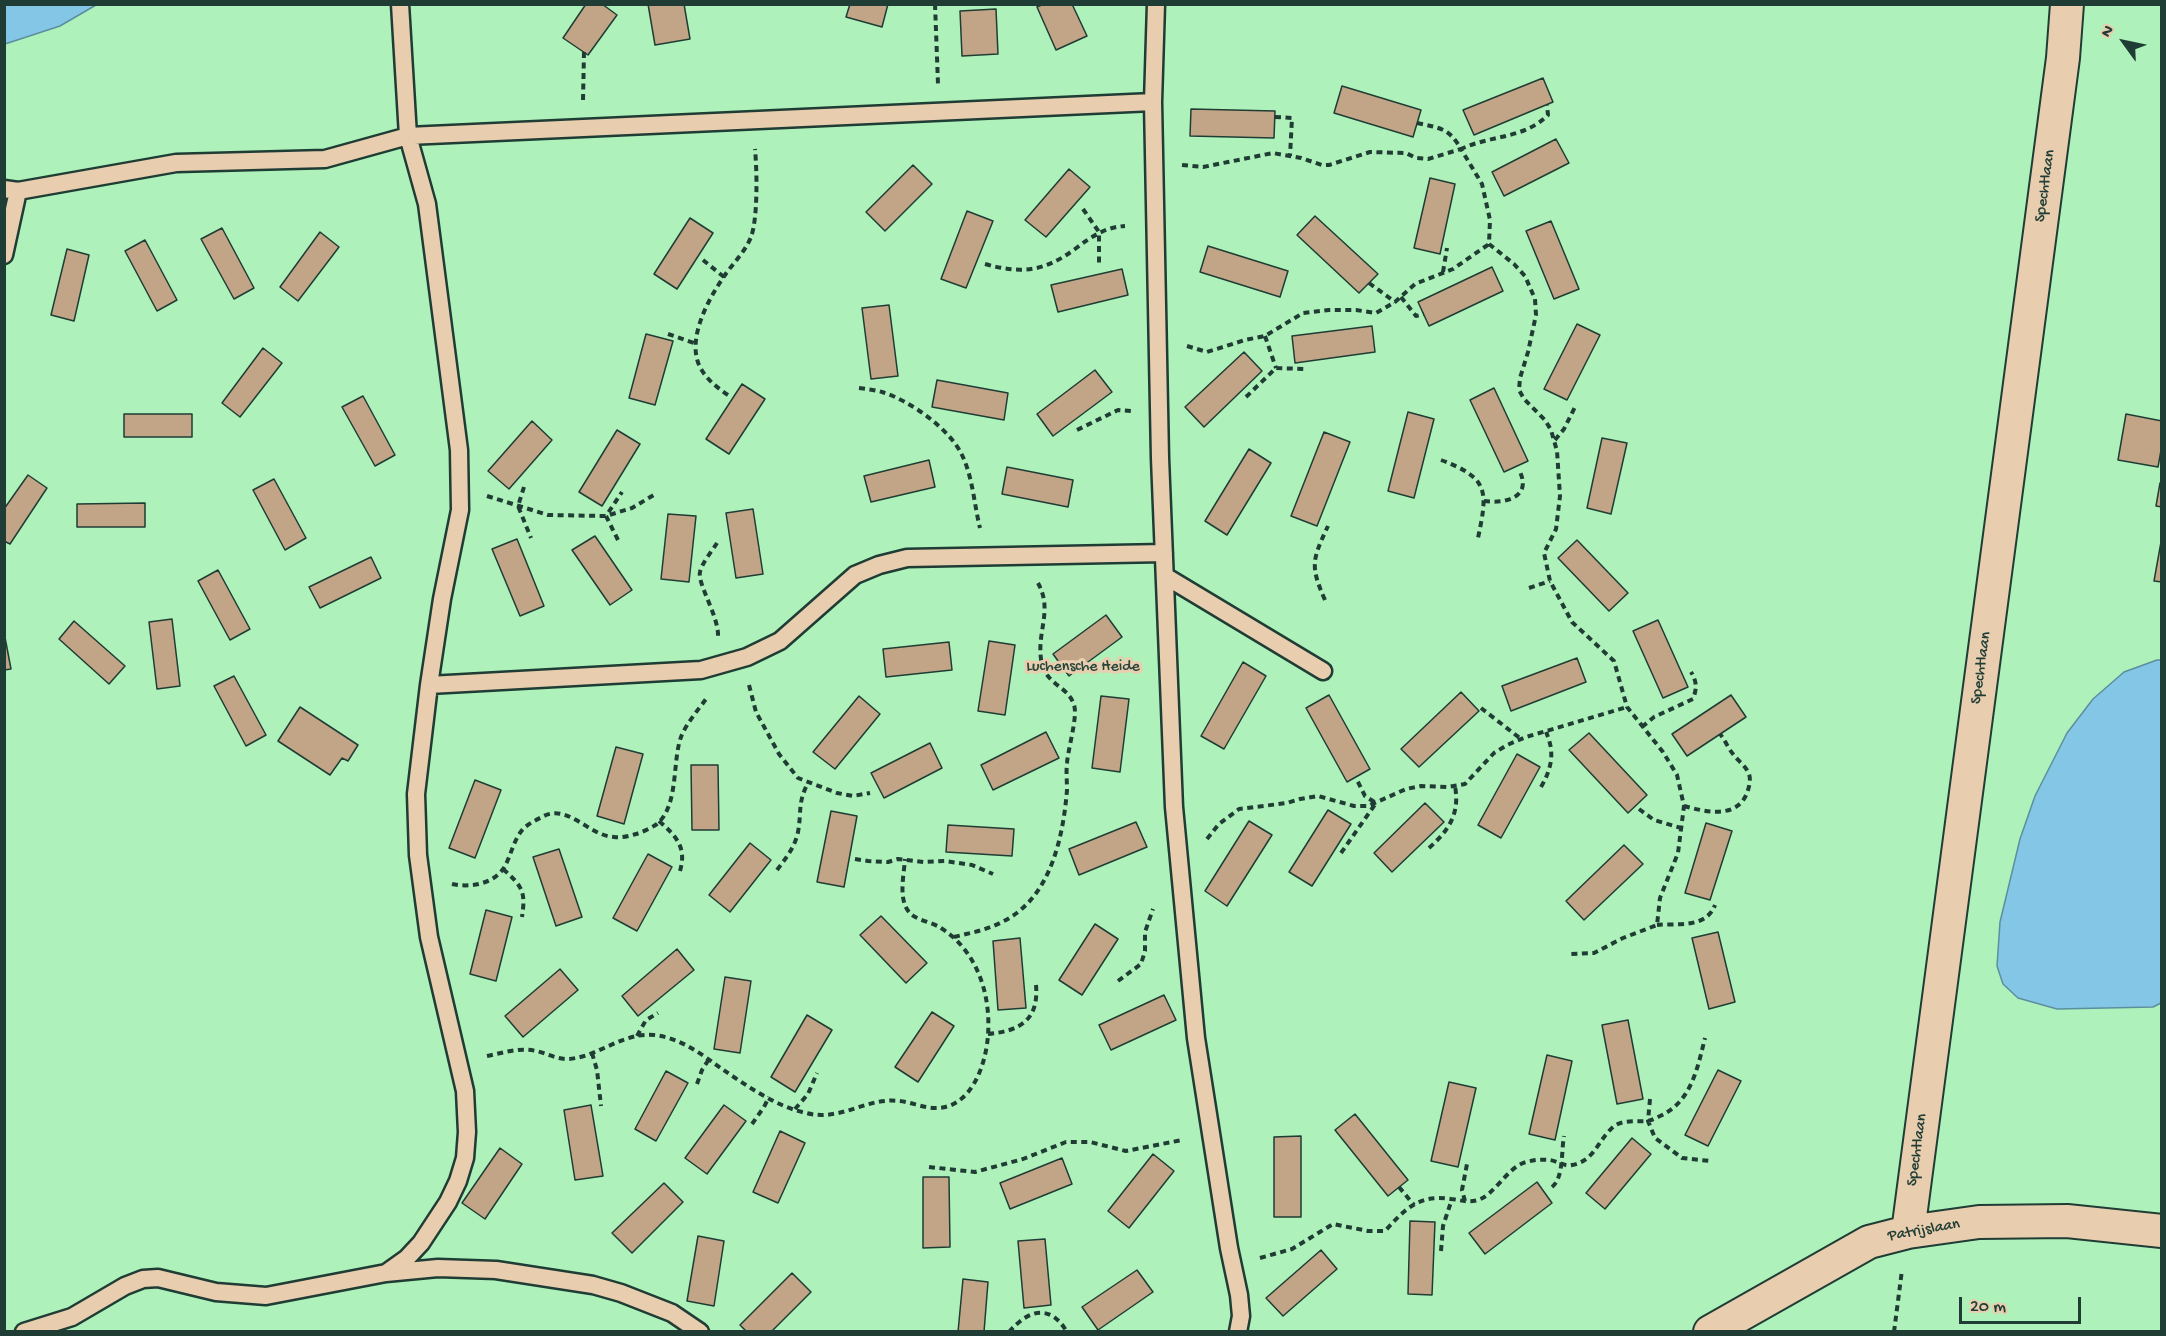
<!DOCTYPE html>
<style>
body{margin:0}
#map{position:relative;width:2166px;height:1336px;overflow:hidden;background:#e8cdaf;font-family:"Gochi Hand",sans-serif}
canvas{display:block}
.frame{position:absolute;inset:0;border:6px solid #1f3d34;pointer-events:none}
.north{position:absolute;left:2094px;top:12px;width:60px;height:60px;-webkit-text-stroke:4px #e8cdaf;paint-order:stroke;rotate:303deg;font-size:16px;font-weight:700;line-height:24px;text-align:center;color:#1f3d34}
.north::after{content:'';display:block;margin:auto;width:21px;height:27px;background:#1f3d34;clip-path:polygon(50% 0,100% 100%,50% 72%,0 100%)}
.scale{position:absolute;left:1959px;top:1297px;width:122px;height:27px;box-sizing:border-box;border:3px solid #1f3d34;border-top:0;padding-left:8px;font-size:18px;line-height:21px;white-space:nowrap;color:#1f3d34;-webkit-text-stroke:4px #e8cdaf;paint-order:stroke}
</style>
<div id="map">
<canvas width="2166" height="1336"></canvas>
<div class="frame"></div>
<div class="north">N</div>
<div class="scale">20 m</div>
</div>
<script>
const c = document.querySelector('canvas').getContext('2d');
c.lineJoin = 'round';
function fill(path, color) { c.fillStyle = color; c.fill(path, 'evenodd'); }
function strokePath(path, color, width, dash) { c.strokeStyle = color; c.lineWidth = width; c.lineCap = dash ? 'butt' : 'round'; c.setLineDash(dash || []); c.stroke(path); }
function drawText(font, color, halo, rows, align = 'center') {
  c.font = font + ' "Gochi Hand",sans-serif'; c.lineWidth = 6; c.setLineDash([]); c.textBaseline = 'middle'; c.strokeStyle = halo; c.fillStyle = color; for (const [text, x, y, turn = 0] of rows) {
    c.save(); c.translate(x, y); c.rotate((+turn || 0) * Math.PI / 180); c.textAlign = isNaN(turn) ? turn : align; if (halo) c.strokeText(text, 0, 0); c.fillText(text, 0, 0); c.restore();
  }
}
const green = new Path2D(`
 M5,5H2161V1331L5,1332Z`);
const water = new Path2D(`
 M5,4H96V5L60,26L5,44Z
 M2157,660H2162L2161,1003L2153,1007L2057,1009L2018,998L2003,984L1997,966L2000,922L2020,839L2035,796L2067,733L2093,699L2124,672Z`);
const building = new Path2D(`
 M586,4H602L617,15L588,55L563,38Z
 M648,4H684L690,39L655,45Z
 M850,4H888L882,27L846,17Z
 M1044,4H1072L1087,36L1056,50L1037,7Z
 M996,9L998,54L962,56L960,11Z
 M1543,78L1553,102L1474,135L1463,110Z
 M1342,86L1421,110L1413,137L1334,113Z
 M1191,109L1275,111L1274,138L1190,136Z
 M1556,139L1569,163L1504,196L1492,172Z
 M913,165L932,184L885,231L866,212Z
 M1069,169L1090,187L1046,237L1025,220Z
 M1430,178L1455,184L1440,254L1414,248Z
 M967,211L993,221L966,288L941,279Z
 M1315,216L1378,274L1359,293L1297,235Z
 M690,218L713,233L677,289L654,274Z
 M1551,221L1579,289L1554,299L1526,231Z
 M222,228L254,288L234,299L201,239Z
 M320,232L339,247L298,301L280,287Z
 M145,240L177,300L157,311L125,251Z
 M1208,246L1288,271L1280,297L1200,272Z
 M67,249L89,255L74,321L51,315Z
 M1492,267L1503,291L1429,326L1418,302Z
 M1122,269L1128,295L1058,312L1051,285Z
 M889,305L898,376L871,379L862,308Z
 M1577,324L1600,335L1567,400L1544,389Z
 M1372,326L1375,352L1295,363L1292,336Z
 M646,334L673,341L655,405L629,398Z
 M263,348L282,363L240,417L222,403Z
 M1244,352L1262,371L1204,427L1185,407Z
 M1095,370L1112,392L1053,436L1037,414Z
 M937,380L1008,393L1004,420L932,407Z
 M742,384L765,399L729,454L706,439Z
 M1494,388L1528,461L1504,472L1470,400Z
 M363,396L395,455L375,466L342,407Z
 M1408,412L1434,419L1414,498L1388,491Z
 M124,414H192V437H124Z
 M2126,414L2162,421V445L2158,467L2118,460Z
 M532,421L552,440L509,489L488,471Z
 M617,430L640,444L602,506L579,492Z
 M1324,432L1350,442L1317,526L1291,516Z
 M1602,438L1627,443L1611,514L1587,508Z
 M1249,449L1271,463L1227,535L1205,521Z
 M929,460L935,487L871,502L864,476Z
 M1007,467L1073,480L1068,507L1002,494Z
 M28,475L47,488L10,544L4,541V509Z
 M274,479L306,538L285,550L253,490Z
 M2160,483H2162V507L2156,506Z
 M145,503V527H77V504Z
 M753,509L763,574L736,578L726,513Z
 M668,514L696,516L689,582L661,579Z
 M595,536L632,590L610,605L572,550Z
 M517,539L544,606L520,616L492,549Z
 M1577,540L1628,593L1609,611L1558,558Z
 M2161,542H2162V582L2154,581Z
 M371,557L381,578L320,608L309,587Z
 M218,570L250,629L230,640L198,581Z
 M1106,615L1122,637L1069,676L1053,654Z
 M172,619L180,686L157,689L149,622Z
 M1658,620L1688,687L1663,698L1633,631Z
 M74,621L125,666L109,684L59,639Z
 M4,632L11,669L4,670Z
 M989,641L1015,645L1005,715L978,711Z
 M949,642L952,670L886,677L883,649Z
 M1577,658L1586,682L1511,711L1502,686Z
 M1243,662L1266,676L1224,749L1201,736Z
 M234,676L266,735L246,746L214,686Z
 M1461,692L1479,711L1419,767L1401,749Z
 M1329,695L1370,769L1347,782L1306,708Z
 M1731,695L1746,717L1687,756L1672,734Z
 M859,696L880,714L835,769L813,752Z
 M1101,696L1129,699L1120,772L1092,768Z
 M300,707L358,745L348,761L342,758L330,775L278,741Z
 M1046,732L1059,758L993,790L981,765Z
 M1589,733L1647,795L1628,813L1569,750Z
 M930,743L942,768L884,798L871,773Z
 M616,747L643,754L624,824L597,816Z
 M1517,754L1540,767L1501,838L1478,825Z
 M691,765H718L719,830H692Z
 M475,780L501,790L475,858L449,848Z
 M1425,803L1444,822L1392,872L1374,853Z
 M1328,810L1351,824L1312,886L1289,872Z
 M831,811L857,816L844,887L817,882Z
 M1249,821L1272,835L1227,906L1205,891Z
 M1136,822L1147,847L1079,875L1069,849Z
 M1706,823L1732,831L1710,900L1685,893Z
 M948,825L1014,829L1012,856L946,852Z
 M750,843L771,860L730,912L709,895Z
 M1624,845L1643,864L1584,920L1566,901Z
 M559,849L582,917L556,926L533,857Z
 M648,854L672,867L637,931L613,918Z
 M486,910L512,917L496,981L470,974Z
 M881,916L927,963L906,983L860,935Z
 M1095,924L1118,939L1082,995L1059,980Z
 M1718,932L1735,1002L1709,1009L1692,938Z
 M1020,938L1026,1008L998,1010L993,941Z
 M677,949L694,970L638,1016L622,996Z
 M560,969L578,990L523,1037L505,1016Z
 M725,977L751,981L740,1053L714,1049Z
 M1164,995L1176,1020L1111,1050L1099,1025Z
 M932,1012L954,1026L918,1082L895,1067Z
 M807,1015L832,1030L795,1092L771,1077Z
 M1628,1020L1643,1099L1617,1104L1602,1025Z
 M1547,1055L1572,1061L1555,1140L1529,1134Z
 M1718,1070L1741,1081L1708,1146L1685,1135Z
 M666,1071L688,1083L656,1141L635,1129Z
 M1449,1082L1476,1088L1458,1167L1431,1161Z
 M591,1105L603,1176L575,1180L564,1110Z
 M724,1105L746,1121L707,1174L685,1158Z
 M1355,1114L1408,1180L1388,1196L1335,1130Z
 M780,1131L805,1143L778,1203L753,1192Z
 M1301,1136V1217H1274V1137Z
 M1632,1138L1651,1154L1605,1209L1586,1193Z
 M500,1148L522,1164L485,1219L462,1203Z
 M1153,1154L1174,1171L1129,1228L1108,1211Z
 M1062,1158L1072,1184L1010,1209L1000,1183Z
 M923,1177H949L950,1247L923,1248Z
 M1537,1182L1552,1203L1485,1254L1469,1233Z
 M664,1183L683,1202L632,1253L612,1233Z
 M1410,1221L1435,1222L1432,1295L1408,1294Z
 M698,1236L724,1241L714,1306L687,1301Z
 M1045,1239L1051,1305L1024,1308L1018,1241Z
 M1321,1250L1337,1269L1283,1316L1266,1298Z
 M1137,1270L1153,1292L1098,1330L1082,1307Z
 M792,1273L811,1292L771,1332H747L740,1325Z
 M963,1279L988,1282L984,1332H958Z`);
const path = new Path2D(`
 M935,4L938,84
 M583,100L584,52
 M1275,117L1292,118L1290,156
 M1417,123C1440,128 1449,128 1461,149C1491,135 1524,139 1548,115L1547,105
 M1182,165L1203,167L1273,153L1301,158L1322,165H1329L1370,152L1406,153L1416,158L1428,159L1461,149L1482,184L1490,220L1489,244L1514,264L1525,276L1535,299L1536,315L1528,352L1520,378L1519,390L1524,399L1545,420L1551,430L1557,451L1560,496L1556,529L1544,553L1550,581L1572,622L1614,661L1627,707L1663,752L1677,775L1684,806L1678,853L1660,898L1657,925L1623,938L1594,953L1571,954
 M1083,209L1099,232V266
 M703,260L724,277
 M985,264C1021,274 1044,272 1075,249C1091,237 1105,227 1125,226
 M1443,272L1447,248
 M1369,283L1395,302
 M1401,297L1416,316L1424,314
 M668,334L697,344
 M1265,336L1276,368
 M1187,346L1207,352L1245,340L1265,336L1303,313L1329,310H1356L1376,313L1395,302L1415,284L1453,269L1489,244
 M859,388C867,389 875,390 882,392C909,400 950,429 962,455C973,478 974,504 980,528
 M728,395C716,387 705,378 699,365C687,337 709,298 725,275C734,262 745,252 751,237C758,218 757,170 755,149
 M1246,397L1276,368L1304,369
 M1077,430L1118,410L1131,411
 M1555,440L1564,429L1576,405
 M1441,460C1489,478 1488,491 1478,538
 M524,487L518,506L531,538
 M487,496L548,515L606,516L632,508L657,493
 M1484,501C1506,504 1533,497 1519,470
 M618,540L606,516L622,492
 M717,543C712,551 702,563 700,572C697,583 719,617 718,636
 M1529,588L1550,581
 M1325,600C1310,566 1312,560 1328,526
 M749,685L756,712L779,754L798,778L837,793L853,796L870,793
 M1481,708L1521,739
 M1642,727L1654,717L1693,699C1697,688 1697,682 1691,672
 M1541,787C1552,768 1555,752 1546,732
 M1684,806C1706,812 1739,820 1748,790C1750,784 1751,777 1748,772C1744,764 1737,760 1733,754C1728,748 1725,740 1720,734
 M1639,809L1654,820L1681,828
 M659,821C676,836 687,847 680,871
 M1207,839L1219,824L1239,809L1287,803L1300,799L1318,796L1354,806H1368L1406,789L1421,786L1448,787L1465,784L1494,753L1507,745L1526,737L1627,707
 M1429,848C1449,830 1460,814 1455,786
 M1341,853L1376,803L1365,796L1357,780
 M855,859L868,861L888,862L898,859L924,862L945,861L972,865L993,874
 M503,869C522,886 526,891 522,917
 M777,870C786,858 795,847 798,832C802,810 797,803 809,781
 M452,884C470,888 495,884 505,866C511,855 514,839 523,829C529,823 538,819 546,815C570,806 590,836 614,837C621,838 629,836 636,834C643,832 651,828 657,824C679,805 672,762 681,737C686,724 698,710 706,699
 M1657,925C1677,923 1706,929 1715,905
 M954,937C970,933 987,930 1002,922C1050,899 1063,839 1067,790C1067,781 1066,772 1067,763C1068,749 1078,716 1074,705C1068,685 1045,686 1041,659C1037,631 1053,610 1038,583
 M1118,981L1141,964L1145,951V932L1153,909
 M988,1034C1020,1031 1039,1020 1036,985
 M637,1036L646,1020L658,1013
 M592,1053L597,1070L601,1106
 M487,1056C503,1053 519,1047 536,1051C546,1053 556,1059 567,1059C597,1058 622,1032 654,1035C681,1038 701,1054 722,1069C747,1086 777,1107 806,1113C841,1122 866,1097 899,1101C911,1102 923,1108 935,1108C971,1109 986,1065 988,1035C991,994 977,951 941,928C932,922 915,920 909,912C898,899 904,875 905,859
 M697,1084L702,1070L709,1059
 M1650,1099L1648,1121L1655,1138L1682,1158L1710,1161
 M795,1109L808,1094L817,1073
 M752,1124L764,1107L769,1097
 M929,1167L975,1172L1023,1159L1066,1142H1090L1126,1151L1182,1140
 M1399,1187L1414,1205
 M1552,1187C1564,1177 1561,1152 1564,1136
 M1465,1201L1462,1190L1467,1164
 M1441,1251L1443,1226L1452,1199
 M1260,1258L1292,1249L1333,1224L1368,1231H1385C1405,1209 1419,1194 1451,1199C1461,1200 1468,1203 1478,1200C1494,1195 1506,1170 1523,1163C1532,1160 1541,1159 1550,1160C1557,1161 1565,1167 1572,1165C1594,1161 1598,1141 1611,1129C1620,1119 1634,1122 1646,1121C1650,1121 1654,1119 1658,1117C1691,1103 1697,1070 1705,1038
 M1009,1332C1028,1310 1050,1303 1067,1332
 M1894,1332L1902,1270`);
const lane = new Path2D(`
 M1156,4L1153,102L1160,458L1174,807L1196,1038L1229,1248L1239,1295L1241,1316L1238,1332
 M4,189L18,191L176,163L325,159L408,136L400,4
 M4,255L18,191
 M1165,576L1323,671
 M429,685L701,670L747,657L780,641L855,575L879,565L907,558L1164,553
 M386,1273L407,1258L421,1243L448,1202L458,1181L465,1158L467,1132L465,1091L429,937L418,855L416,794L429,685L442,599L460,510L459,450L427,204L408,136L1153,102
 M24,1332L72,1317L125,1286L143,1279L158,1278L216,1292L266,1296L386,1273L438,1268L496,1270L593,1285L621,1293L672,1313L700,1332`);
const street = new Path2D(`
 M1908,1232L2063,58L2067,4
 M1710,1332L1869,1242L1908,1232L1979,1222L2067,1221L2162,1231`);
const streetNames = [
 ["Spechtlaan",2046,186,-82],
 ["Spechtlaan",1982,668,-82],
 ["Spechtlaan",1918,1150,-82],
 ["Patrijslaan",1924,1231,-10]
];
const parkNames = [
 ["Luchensche Heide",1083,668]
];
fill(green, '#aff1ba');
fill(water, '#84c6e5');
strokePath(water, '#5c8f9e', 1.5);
fill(building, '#c1a586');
strokePath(building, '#1f3d34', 1.5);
strokePath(lane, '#1f3d34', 21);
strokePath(street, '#1f3d34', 36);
strokePath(path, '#1f3d34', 4, [6, 4.5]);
strokePath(lane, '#e8cdaf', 16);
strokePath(street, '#e8cdaf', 32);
drawText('16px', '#1f3d34', '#e8cdaf', streetNames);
drawText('16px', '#26463b', '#e8cdaf', parkNames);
</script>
